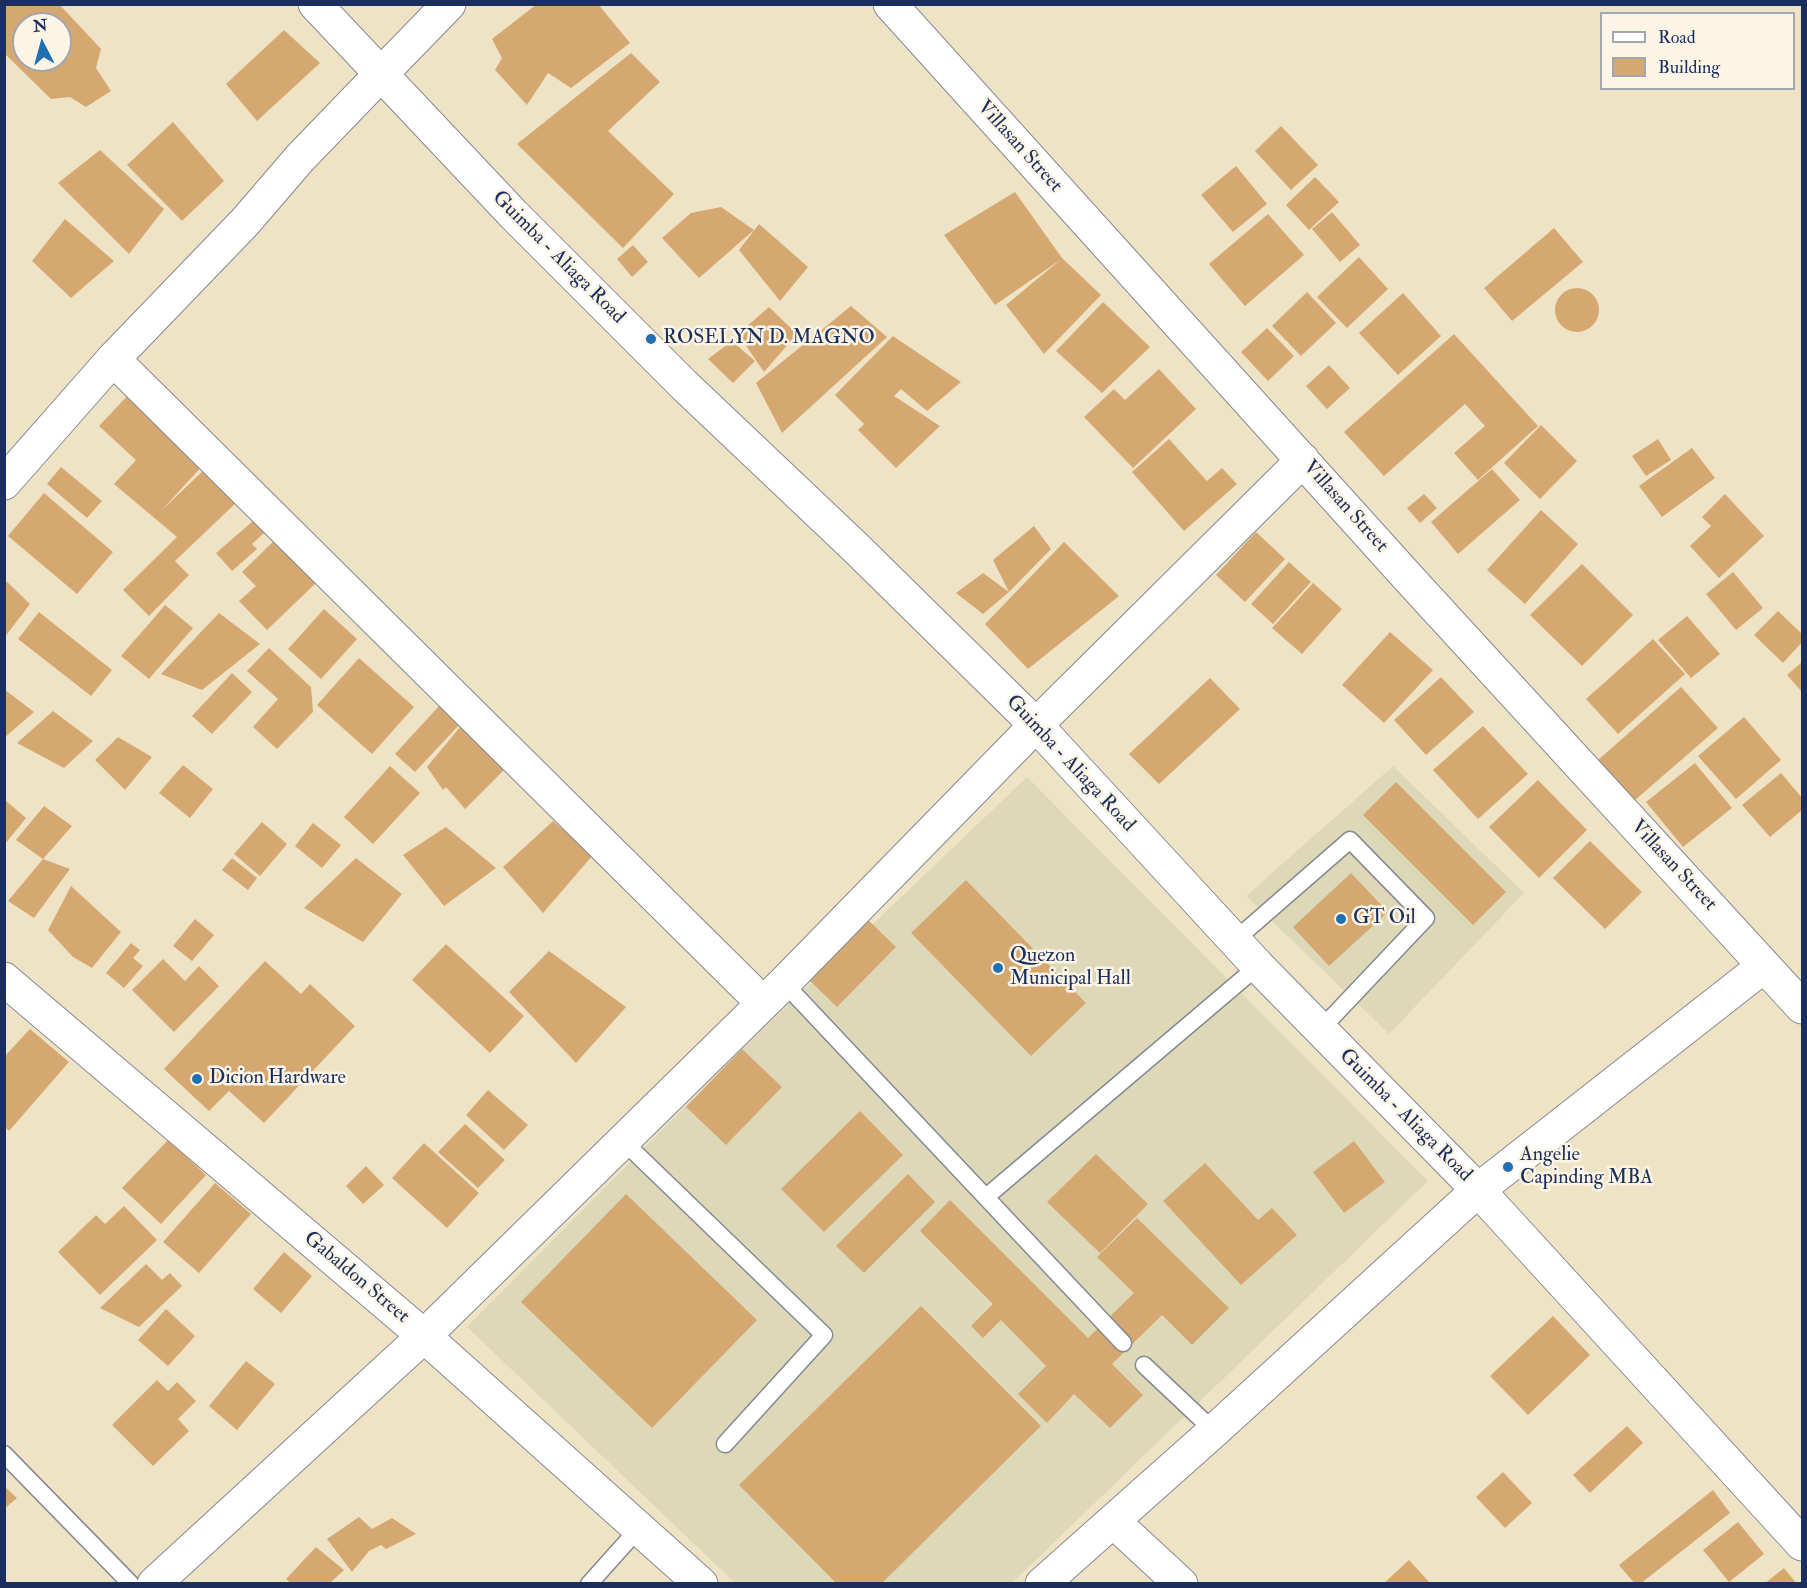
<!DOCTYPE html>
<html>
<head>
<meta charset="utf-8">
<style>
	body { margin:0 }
	#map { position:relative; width:1807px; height:1588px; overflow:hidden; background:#efe3c5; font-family:"IM FELL Double Pica",serif }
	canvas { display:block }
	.frame { position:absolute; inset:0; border:6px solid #1b2f5e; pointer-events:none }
	.legend { position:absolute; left:1600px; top:12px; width:195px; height:78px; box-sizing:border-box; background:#fcf5e5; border:2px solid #a2a6af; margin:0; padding:8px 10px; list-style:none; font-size:18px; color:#1b2f5e }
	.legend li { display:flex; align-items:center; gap:12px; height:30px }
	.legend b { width:30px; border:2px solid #a2a6af }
	.north { position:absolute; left:12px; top:12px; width:60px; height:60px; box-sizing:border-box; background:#fcf5e5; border:2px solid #a2a6af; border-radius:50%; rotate:354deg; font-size:16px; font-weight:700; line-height:24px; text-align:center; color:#1b2f5e }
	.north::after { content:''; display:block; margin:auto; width:21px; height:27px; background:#1f6fb2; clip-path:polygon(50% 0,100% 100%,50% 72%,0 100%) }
</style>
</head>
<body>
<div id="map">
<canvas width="1807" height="1588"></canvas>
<div class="frame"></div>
<ul class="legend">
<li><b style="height:8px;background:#fff"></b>Road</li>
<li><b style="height:16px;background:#d6a871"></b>Building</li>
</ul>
<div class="north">N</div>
</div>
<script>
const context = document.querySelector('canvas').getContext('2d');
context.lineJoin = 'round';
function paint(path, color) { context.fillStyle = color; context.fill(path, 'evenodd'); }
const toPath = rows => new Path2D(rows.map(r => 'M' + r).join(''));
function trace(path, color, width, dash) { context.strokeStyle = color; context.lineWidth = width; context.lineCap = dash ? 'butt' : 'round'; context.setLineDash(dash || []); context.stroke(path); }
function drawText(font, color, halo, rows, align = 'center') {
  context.font = font + ' "IM FELL Double Pica",serif'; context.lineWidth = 5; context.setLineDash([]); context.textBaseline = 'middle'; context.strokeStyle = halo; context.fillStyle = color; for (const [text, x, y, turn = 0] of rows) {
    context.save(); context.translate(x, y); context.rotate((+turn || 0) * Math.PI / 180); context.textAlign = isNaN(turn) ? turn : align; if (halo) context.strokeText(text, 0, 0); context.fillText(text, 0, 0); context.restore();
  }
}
paint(toPath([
	[1393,766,1524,893,1389,1034,1246,896],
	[1027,777,1428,1181,1012,1583,735,1583,467,1327,742,1049]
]), '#ddd9b8');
paint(toPath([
	[4,4,59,4,101,49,96,68,111,91,86,107,70,97,51,99,4,53],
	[24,24,60,24,60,60,24,60],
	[537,4,598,4,630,43,571,88,548,73,527,105,495,70,502,58,492,39],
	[284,30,320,63,257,121,226,84],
	[631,53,660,82,608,131,674,194,623,248,517,144],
	[173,122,224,181,182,221,127,165],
	[1281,126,1318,165,1291,190,1255,151],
	[100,150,164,209,129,254,58,183],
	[1236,166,1267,204,1233,232,1201,195],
	[1315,177,1339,202,1309,230,1286,205],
	[1015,192,1062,258,1101,295,1044,354,1006,305,1060,260,995,305,944,235],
	[721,207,754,230,699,278,662,238,691,213],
	[1332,212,1360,245,1340,262,1312,229],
	[1268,214,1304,255,1245,306,1209,264],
	[65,219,114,261,71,298,32,261],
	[759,224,808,267,780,301,739,250],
	[1554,228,1583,262,1512,321,1484,288],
	[633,245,648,262,632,277,617,259],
	[1359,257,1388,289,1347,328,1317,297],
	'1555 310a22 22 0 1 1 44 0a22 22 0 1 1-44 0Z',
	[1307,292,1336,323,1301,356,1272,326],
	[1403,293,1441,336,1398,375,1359,333],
	[1103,302,1150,347,1102,393,1056,351],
	[851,306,887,337,782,433,756,383],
	[769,307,797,334,764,372,738,334],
	[1267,328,1294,356,1268,381,1241,352],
	[1454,334,1538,426,1478,480,1454,453,1485,426,1465,404,1384,476,1344,432],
	[893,336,961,382,927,411,901,389,894,396,940,426,896,468,858,430,864,424,835,395],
	[732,341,755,361,733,383,708,359],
	[1329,365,1350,388,1327,409,1306,386],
	[1159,369,1196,409,1133,468,1084,417,1114,389,1125,400],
	[131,392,204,464,161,511,208,466,240,499,175,561,189,575,149,616,123,590,177,537,114,484,136,460,99,426],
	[1541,425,1577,461,1540,499,1504,463],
	[1169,439,1207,481,1222,468,1237,484,1184,531,1132,472],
	[1658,439,1671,460,1646,476,1632,456],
	[1692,448,1715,478,1662,517,1639,486],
	[61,467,102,501,87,518,47,484],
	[1492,469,1520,500,1458,554,1431,522],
	[44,493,113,552,77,594,8,536],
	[1424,494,1437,508,1420,523,1407,508],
	[1725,494,1764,536,1719,578,1690,546,1711,526,1702,517],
	[1541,510,1578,544,1525,604,1487,570],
	[253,521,264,533,252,544,257,549,232,571,216,553],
	[1034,526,1051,549,1009,592,993,560],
	[1256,532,1285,559,1245,602,1216,575],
	[277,538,319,580,267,630,239,601,256,586,242,572],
	[1064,542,1119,596,1028,669,985,624],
	[1289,562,1311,582,1273,624,1251,604],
	[1582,564,1633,615,1582,666,1530,615],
	[1733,572,1763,608,1736,630,1706,594],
	[983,573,1009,592,983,614,956,593],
	[4,579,30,604,4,638],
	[1313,583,1342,609,1302,654,1272,628],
	[165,605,193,628,149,679,121,656],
	[324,609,357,639,321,679,288,649],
	[1778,611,1802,634,1802,642,1783,663,1754,635],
	[39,612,112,670,91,696,18,639],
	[219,613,260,644,202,690,161,674],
	[1687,616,1720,654,1691,678,1658,640],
	[1390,632,1433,670,1384,723,1342,685],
	[1653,639,1685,674,1618,734,1586,699],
	[269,648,311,687,313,712,277,749,253,727,278,699,247,671],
	[359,658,414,707,372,754,317,705],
	[1802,662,1802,692,1787,675],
	[232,673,252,692,212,734,192,716],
	[1441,677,1474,712,1426,755,1394,720],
	[1210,678,1240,709,1159,784,1129,754],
	[1681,687,1718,728,1634,801,1598,760],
	[4,689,34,712,4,738],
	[440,705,460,724,415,772,395,754],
	[53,711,93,741,64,768,17,743],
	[1744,717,1781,760,1736,799,1698,756],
	[1483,726,1528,774,1478,819,1433,770],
	[460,727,506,768,465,809,446,787,443,790,427,767],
	[118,737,152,757,125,790,95,760],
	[1695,763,1732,808,1683,847,1646,802],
	[183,765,213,789,190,818,159,793],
	[390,766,420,793,373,844,344,817],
	[1781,773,1802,798,1802,810,1770,837,1742,805],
	[1538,780,1587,830,1539,878,1489,827],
	[1396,782,1506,892,1473,925,1363,815],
	[5,800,26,818,5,844],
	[44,806,72,826,43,859,16,840],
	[553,821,593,855,543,913,503,867],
	[262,822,287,844,260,876,234,854],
	[313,823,341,845,322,868,295,846],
	[446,827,496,868,444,906,403,855],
	[1590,841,1642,892,1605,929,1553,878],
	[232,858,257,878,248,890,222,870],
	[356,858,402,894,363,942,304,908],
	[43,859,70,869,34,918,8,901],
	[1351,873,1388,912,1329,966,1293,927],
	[966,880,1086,1003,1031,1056,911,933],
	[71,886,121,932,92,968,73,957,48,930],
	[863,915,896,947,837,1007,804,975],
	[195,919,214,935,192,961,173,946],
	[131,943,140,950,133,958,143,966,124,988,106,973],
	[446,944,524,1016,490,1053,412,980],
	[549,951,626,1007,576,1063,509,992],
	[163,959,185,981,199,966,219,986,174,1032,132,990],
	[265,961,301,994,310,984,355,1026,264,1123,229,1091,209,1111,164,1069],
	[30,1029,69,1062,9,1131,4,1126,4,1057],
	[742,1049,782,1087,726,1145,686,1107],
	[488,1090,528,1125,504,1150,466,1115],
	[860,1111,903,1155,824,1232,781,1189],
	[465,1124,505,1160,478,1188,438,1152],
	[168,1140,206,1175,161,1224,122,1188],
	[1354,1141,1385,1182,1344,1213,1313,1172],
	[424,1143,479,1193,447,1228,392,1178],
	[1096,1154,1148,1204,1100,1253,1047,1202],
	[1205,1163,1258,1220,1272,1208,1297,1235,1241,1285,1163,1201],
	[366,1166,384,1185,363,1204,346,1186],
	[908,1174,935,1202,864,1273,836,1246],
	[215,1183,251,1214,199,1273,163,1242],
	[626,1194,757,1320,652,1428,521,1302],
	[950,1200,1088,1338,1134,1293,1097,1257,1137,1218,1229,1308,1192,1345,1162,1315,1112,1364,1143,1395,1110,1428,1074,1394,1047,1423,1018,1394,1046,1366,1001,1320,983,1338,971,1326,993,1304,920,1231],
	[124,1206,157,1240,100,1295,58,1252,96,1215,105,1224],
	[284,1252,312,1276,281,1313,253,1289],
	[146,1264,162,1280,170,1273,182,1286,139,1327,100,1308],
	[921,1306,1041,1426,881,1584,837,1584,739,1485],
	[166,1309,195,1336,168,1366,138,1340],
	[1553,1316,1590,1355,1528,1415,1490,1376],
	[246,1361,275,1384,237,1430,209,1406],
	[157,1380,168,1391,177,1382,196,1401,178,1419,189,1431,153,1466,112,1425],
	[1627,1426,1643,1443,1590,1493,1573,1475],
	[1503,1472,1532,1503,1505,1528,1476,1497],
	[4,1486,17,1498,4,1509],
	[1713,1490,1730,1513,1640,1584,1635,1584,1619,1565],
	[359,1517,372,1529,392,1518,416,1534,386,1549,381,1545,369,1551,352,1572,327,1539],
	[1738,1522,1764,1554,1729,1582,1703,1550],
	[316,1547,344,1570,329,1584,292,1584,286,1579],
	[1409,1560,1431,1584,1383,1584],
	[1784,1568,1797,1584,1764,1584]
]), '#d6a871');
const service = toPath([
	[1234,941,1350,840,1426,918,1320,1030],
	[784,983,1123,1343],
	[622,1140,824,1335,725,1444],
	[986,1197,1258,966],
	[1144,1365,1214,1431],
	[4,1454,131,1584],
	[589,1584,640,1527]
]);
const minor = toPath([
	[890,4,1414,584,1802,1007],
	[382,73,449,4],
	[113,359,762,1002],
	[4,979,424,1336,701,1584],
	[1113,1521,1181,1584],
	[154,1584,424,1336,784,983,1036,725,1303,460],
	[1042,1584,1214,1431,1478,1190,1764,966]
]);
const tertiary = toPath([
	[4,483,113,359,245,222,300,158,382,73]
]);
const secondary = toPath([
	[315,4,514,215,684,385,855,547,1036,725,1258,966,1478,1190,1802,1544]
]);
trace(service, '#858992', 19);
trace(minor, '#858992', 35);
trace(tertiary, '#858992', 35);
trace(secondary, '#858992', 35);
trace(service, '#fff', 16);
trace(minor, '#fff', 33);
trace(tertiary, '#fff', 33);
trace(secondary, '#fff', 33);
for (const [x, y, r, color] of [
	[651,339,6,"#1f6fb2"],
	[1341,919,6,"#1f6fb2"],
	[998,968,6,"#1f6fb2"],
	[197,1079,6,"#1f6fb2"],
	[1508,1167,6,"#1f6fb2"]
]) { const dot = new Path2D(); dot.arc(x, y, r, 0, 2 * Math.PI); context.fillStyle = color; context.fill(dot); trace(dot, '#fcf5e5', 2); }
drawText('20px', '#1b2f5e', '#fcf5e5', [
	["Villasan Street",1019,147,48],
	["Guimba - Aliaga Road",558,258,45],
	["Villasan Street",1345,507,48],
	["Guimba - Aliaga Road",1070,764,47],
	["Villasan Street",1673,866,47],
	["Guimba - Aliaga Road",1405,1116,45],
	["Gabaldon Street",356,1278,40]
]);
drawText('20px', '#1b2f5e', '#fcf5e5', [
	["ROSELYN D. MAGNO",663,339],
	["GT Oil",1353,919],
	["Quezon",1010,957],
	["Municipal Hall",1010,980],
	["Dicion Hardware",209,1079],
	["Angelie",1520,1156],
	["Capinding MBA",1520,1179]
], 'left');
</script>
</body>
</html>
